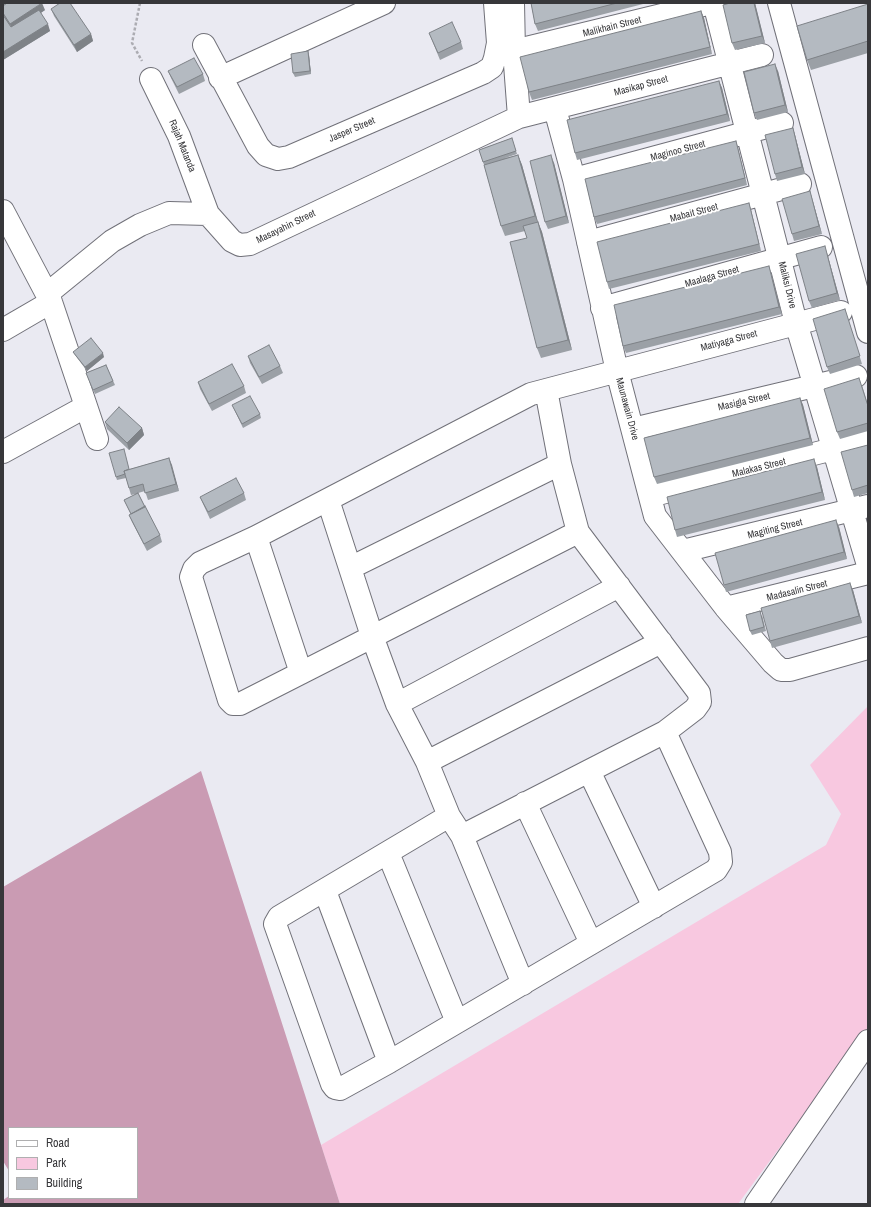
<!DOCTYPE html>
<html>
<head>
<meta charset="utf-8">
<style>
	body { margin:0 }
	#map { position:relative; width:871px; height:1207px; overflow:hidden; background:#eaeaf2; font-family:"Archivo Narrow",sans-serif }
	canvas { display:block }
	.frame { position:absolute; inset:0; border:4px solid #37373a; pointer-events:none }
	.legend { position:absolute; left:8px; top:1127px; width:130px; height:72px; box-sizing:border-box; background:#fff; border:1px solid #afafb0; margin:0; padding:5px 7px; list-style:none; font-size:12px; color:#37373a }
	.legend li { display:flex; align-items:center; gap:8px; height:20px }
	.legend b { width:20px; border:1px solid #afafb0 }
</style>
</head>
<body>
<div id="map">
<canvas width="871" height="1207"></canvas>
<div class="frame"></div>
<ul class="legend">
<li><b style="height:5px;background:#fff"></b>Road</li>
<li><b style="height:11px;background:#f8c8e0"></b>Park</li>
<li><b style="height:11px;background:#b4bac1"></b>Building</li>
</ul>
</div>
<script>
const context = document.querySelector('canvas').getContext('2d');
context.lineJoin = 'round';
function paint(path, color) { context.fillStyle = color; context.fill(path, 'evenodd'); }
const toPath = rows => new Path2D(rows.map(r => 'M' + r).join(''));
function trace(path, color, width, dash) { context.strokeStyle = color; context.lineWidth = width; context.lineCap = dash ? 'butt' : 'round'; context.setLineDash(dash || []); context.stroke(path); }
function drawText(font, color, halo, rows, align = 'center') {
  context.font = font + ' "Archivo Narrow",sans-serif'; context.lineWidth = 4; context.setLineDash([]); context.textBaseline = 'middle'; context.strokeStyle = halo; context.fillStyle = color; for (const [text, x, y, turn = 0] of rows) {
    context.save(); context.translate(x, y); context.rotate((+turn || 0) * Math.PI / 180); context.textAlign = isNaN(turn) ? turn : align; if (halo) context.strokeText(text, 0, 0); context.fillText(text, 0, 0); context.restore();
  }
}
paint(toPath([
	[868,706,868,1028,738,1204,340,1204,321,1145,826,845,841,814,810,765]
]), '#f8c8e0');
paint(toPath([
	[201,771,340,1204,3,1204,3,1200,9,1196,9,1198,137,1198,137,1128,9,1128,9,1171,3,1161,3,887]
]), '#ca9bb3');
const minor = toPath([
	[513,3,514,51,519,117],
	[714,3,796,323,868,565],
	[779,3,868,332],
	[204,45,258,146,266,155,278,159,289,157,483,73,492,67,495,58,498,43,495,3],
	[514,51,711,3],
	[220,78,384,3],
	[151,79,179,136,208,214],
	[555,109,574,179,617,371,655,516,726,608,773,663,781,670,790,670,868,648],
	[574,179,782,123],
	[3,211,51,302,97,439],
	[588,242,800,184],
	[47,294,112,241,140,225,169,213,208,214,232,241,240,245,250,244,519,117,762,55],
	[602,308,821,247],
	[3,330,51,302],
	[633,429,856,376],
	[3,452,85,407],
	[650,496,868,440],
	[328,500,372,636,397,704,427,762,449,816,462,836,523,984],
	[578,532,240,704,233,704,229,700,191,577,194,569,200,563,256,537,531,394,841,312],
	[256,537,301,673],
	[683,551,868,506],
	[350,568,560,464],
	[726,608,868,573],
	[397,704,619,586],
	[427,762,661,642],
	[589,771,654,907],
	[525,803,591,943],
	[449,816,279,917,275,924,332,1084,335,1088,340,1089,389,1062,716,870,721,862,720,852,665,732],
	[462,836,665,732,695,709,700,702,699,693,578,532,560,464,546,390],
	[388,853,457,1022],
	[325,891,389,1062],
	[756,1204,868,1041]
]);
trace(minor, '#717179', 24);
trace(toPath([
	[140,3,132,43,142,61]
]), '#acacb2', 2.5, [3, 2]);
trace(minor, '#fff', 22);
paint(toPath([
	[3,3,45,10,41,13,50,31,3,60],
	[531,3,647,3,538,31,535,24],
	[755,3,765,43,735,50,732,43],
	[868,4,868,53,811,70,807,60],
	[51,9,91,34,93,41,77,52,54,16],
	[701,11,704,18,712,54,532,100,529,92],
	[429,33,461,42,463,49,440,60],
	[308,51,309,55,311,74,295,77,293,73],
	[168,71,203,74,205,81,179,94,171,78],
	[778,71,788,112,757,120,754,113],
	[719,81,722,88,730,121,577,160,575,153],
	[793,128,795,135,805,174,777,181,775,174],
	[512,138,517,154,505,158,518,155,522,165,538,222,542,232,572,350,541,358,537,348,527,238,525,231,505,236,501,226,484,165,479,150],
	[736,141,738,148,747,185,597,224,594,217],
	[554,163,569,223,548,229,545,222],
	[810,191,812,198,822,234,794,241,792,234],
	[749,203,751,210,761,251,609,289,607,282],
	[827,253,840,300,812,308,809,301],
	[769,266,771,273,782,314,626,353,623,346],
	[845,309,862,364,830,374,827,367],
	[73,352,104,357,87,371,75,355],
	[248,356,280,366,283,373,262,384,250,363],
	[106,365,115,385,95,394,86,373],
	[198,382,244,386,246,393,212,411,200,389],
	[862,385,868,405,868,431,840,439,837,432],
	[800,398,803,405,813,445,657,484,654,477],
	[232,405,260,414,261,418,243,428],
	[105,422,142,428,144,435,129,450,107,429],
	[868,445,868,493,854,497,852,490],
	[169,458,179,491,148,500,145,491,138,493,160,535,162,542,147,551,132,522,129,515,131,514,124,500,136,494,131,495,126,478,117,480,116,477,130,469],
	[817,467,825,500,677,537,675,530],
	[244,493,246,500,210,519,203,504,200,497],
	[839,527,847,559,726,592,724,585],
	[853,590,862,623,772,648,770,641],
	[762,615,766,631,752,635,750,631]
]), '#9ba0a6');
paint(toPath([
	[42,3,45,10,13,31,10,24],
	[754,3,755,3,765,43,762,36],
	[701,11,704,18,712,54,710,47],
	[48,24,50,31,3,60,3,52],
	[91,34,93,41,77,52,74,45],
	[308,51,309,55,311,74,310,71],
	[775,64,778,71,788,112,785,105],
	[719,81,722,88,730,121,727,114],
	[793,128,795,135,805,174,802,167],
	[736,141,738,148,747,185,745,178],
	[518,155,522,165,539,226,535,216],
	[551,155,554,163,569,223,566,216],
	[810,191,812,198,822,234,819,226],
	[749,203,751,210,761,251,759,244],
	[538,222,542,232,572,350,568,340],
	[825,246,827,253,840,300,837,293],
	[769,266,771,273,782,314,779,307],
	[103,353,104,357,87,371,85,367],
	[800,398,803,405,813,445,810,438],
	[142,428,144,435,129,450,127,443],
	[169,458,172,465,179,491,176,484],
	[814,459,817,467,825,500,822,492],
	[836,520,839,527,847,559,844,552],
	[850,583,853,590,862,623,859,616]
]), '#7e8287');
const building = toPath([
	[7,3,42,3,10,24,3,13,3,6,7,3],
	[60,3,70,3,91,34,74,45,51,9,60,3],
	[531,3,617,3,535,24,531,3],
	[730,3,754,3,762,36,732,43,723,5,730,3],
	[868,4,868,41,807,60,797,26,868,4],
	[39,10,48,24,3,52,3,15,11,27,39,10],
	[701,11,710,47,529,92,520,57,701,11],
	[452,22,461,42,438,53,429,33,452,22],
	[308,51,310,71,293,73,291,54,308,51],
	[194,58,203,74,177,87,168,71,194,58],
	[775,64,785,105,754,113,744,72,775,64],
	[719,81,727,114,575,153,567,120,719,81],
	[793,128,802,167,775,174,765,135,793,128],
	[512,138,516,151,483,162,479,150,512,138],
	[736,141,745,178,594,217,585,179,736,141],
	[518,155,535,216,501,226,484,165,518,155],
	[551,155,566,216,545,222,530,161,551,155],
	[810,191,819,226,792,234,782,199,810,191],
	[749,203,759,244,607,282,597,242,749,203],
	[538,222,568,340,537,348,510,242,527,238,523,226,538,222],
	[825,246,837,293,809,301,796,254,825,246],
	[769,266,779,307,623,346,614,305,769,266],
	[845,309,860,356,827,367,813,319,845,309],
	[91,338,103,353,85,367,73,352,91,338],
	[269,345,280,366,259,377,248,356,269,345],
	[232,364,244,386,209,404,198,382,232,364],
	[106,365,113,381,93,390,86,373,106,365],
	[859,378,868,406,868,423,837,432,824,389,859,378],
	[250,396,260,414,242,424,232,405,250,396],
	[800,398,810,438,654,477,644,438,800,398],
	[119,407,142,428,127,443,105,422,119,407],
	[868,445,868,485,852,490,841,452,868,445],
	[124,449,129,469,124,471,125,474,116,477,109,453,124,449],
	[169,458,176,484,145,493,143,484,129,488,124,471,169,458],
	[814,459,822,492,675,530,667,497,814,459],
	[236,478,244,493,208,512,200,497,236,478],
	[138,493,145,507,131,514,124,500,138,493],
	[145,506,160,535,144,544,129,515,145,506],
	[836,520,844,552,724,585,715,553,836,520],
	[850,583,859,616,770,641,761,608,850,583],
	[760,611,764,627,750,631,746,615,760,611]
]);
paint(building, '#b4bac1');
trace(building, '#7e8287', 1);
drawText('10px', '#37373a', '#fff', [
	["Malikhain Street",612,27,-14],
	["Masikap Street",641,86,-15],
	["Jasper Street",352,130,-23],
	["Rajah Matanda",182,146,68],
	["Maginoo Street",678,151,-15],
	["Mabait Street",694,213,-15],
	["Masayahin Street",286,227,-26],
	["Maalaga Street",712,277,-16],
	["Maliksi Drive",787,285,76],
	["Matiyaga Street",729,341,-15],
	["Masigla Street",744,402,-13],
	["Maunawain Drive",627,409,75],
	["Malakas Street",759,468,-14],
	["Magiting Street",775,529,-14],
	["Madasalin Street",797,591,-14]
]);
</script>
</body>
</html>
